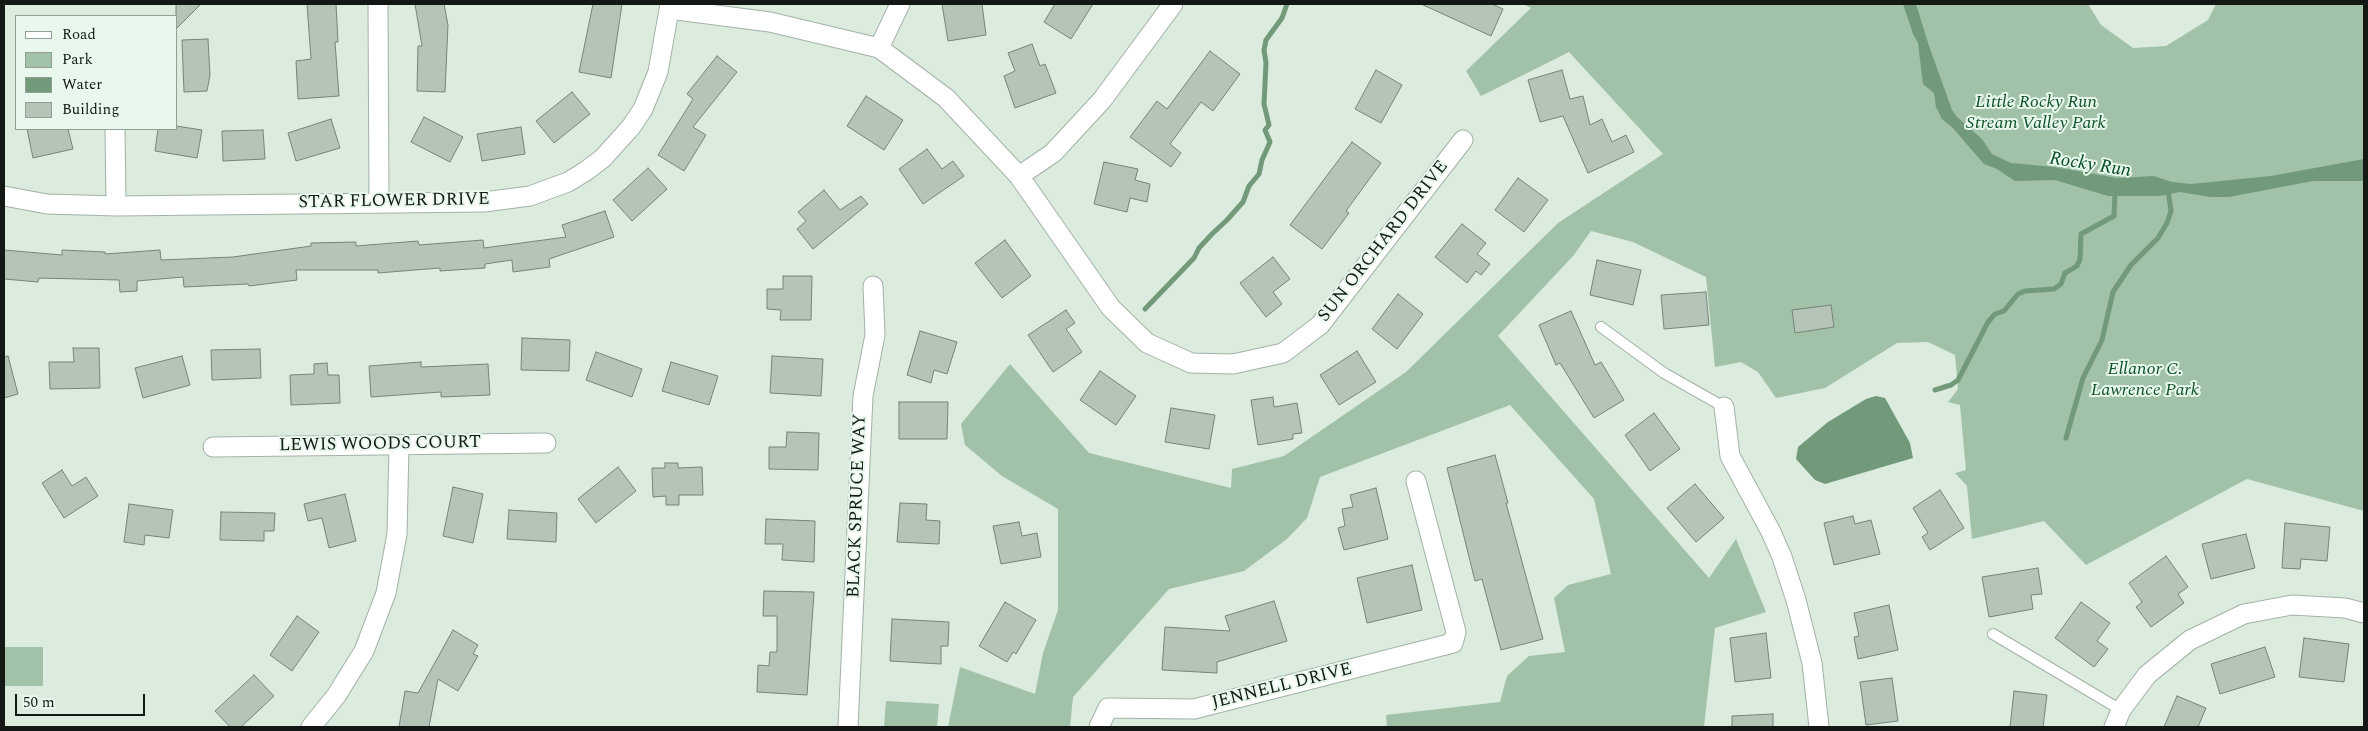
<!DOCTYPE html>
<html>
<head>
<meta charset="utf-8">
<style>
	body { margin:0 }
	#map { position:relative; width:2368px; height:731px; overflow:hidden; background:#dbebde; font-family:Spectral,serif }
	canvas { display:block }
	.frame { position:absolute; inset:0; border:5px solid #131814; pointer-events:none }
	.legend { position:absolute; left:15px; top:15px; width:162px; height:115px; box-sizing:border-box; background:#e8f8ec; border:1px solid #939e96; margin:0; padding:6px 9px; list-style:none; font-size:15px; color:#131814 }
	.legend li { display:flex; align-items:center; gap:10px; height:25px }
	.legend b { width:25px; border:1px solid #939e96 }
	.scale { position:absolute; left:15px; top:694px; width:130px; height:22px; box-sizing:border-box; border:2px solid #131814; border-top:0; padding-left:6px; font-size:15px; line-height:18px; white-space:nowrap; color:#131814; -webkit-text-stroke:4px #e8f8ec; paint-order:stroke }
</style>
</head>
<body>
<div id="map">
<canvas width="2368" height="731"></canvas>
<div class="frame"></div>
<ul class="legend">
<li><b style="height:6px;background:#fff"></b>Road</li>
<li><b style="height:14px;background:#a1c1a8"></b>Park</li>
<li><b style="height:14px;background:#71997a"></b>Water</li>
<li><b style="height:14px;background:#b4c4b7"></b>Building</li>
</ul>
<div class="scale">50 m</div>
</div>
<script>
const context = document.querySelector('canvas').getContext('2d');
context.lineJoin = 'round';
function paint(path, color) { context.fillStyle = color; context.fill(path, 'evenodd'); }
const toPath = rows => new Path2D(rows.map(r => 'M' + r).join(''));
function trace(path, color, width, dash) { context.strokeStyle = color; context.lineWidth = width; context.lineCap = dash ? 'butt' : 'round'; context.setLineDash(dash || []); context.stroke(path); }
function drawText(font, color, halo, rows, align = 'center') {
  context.font = font + ' Spectral,serif'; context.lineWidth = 4; context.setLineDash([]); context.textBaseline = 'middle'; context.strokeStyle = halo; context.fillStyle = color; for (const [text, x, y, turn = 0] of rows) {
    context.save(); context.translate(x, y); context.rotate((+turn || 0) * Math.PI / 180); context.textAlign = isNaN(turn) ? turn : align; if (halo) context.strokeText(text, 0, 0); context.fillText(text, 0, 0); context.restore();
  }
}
paint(toPath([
	[1523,4,2088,4,2101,25,2133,48,2166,46,2208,20,2216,4,2364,4,2364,511,2247,479,2086,565,2044,521,1972,539,1967,486,1955,473,1966,470,1960,405,1948,402,1958,389,1955,355,1928,342,1897,343,1825,388,1776,398,1758,372,1741,362,1715,367,1706,277,1633,242,1591,231,1573,256,1498,336,1709,578,1736,539,1766,612,1715,628,1704,727,1387,727,1386,715,1500,702,1507,676,1529,656,1565,652,1554,598,1568,585,1611,574,1594,499,1510,405,1320,477,1307,518,1287,539,1244,571,1169,589,1073,697,1070,727,948,727,960,667,1035,694,1043,653,1058,610,1058,509,1002,476,965,445,961,424,1010,364,1089,453,1231,488,1232,469,1284,456,1406,372,1558,223,1663,154,1569,52,1481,96,1466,71,1531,8],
	[4,647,43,647,43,686,4,686],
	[886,701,939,704,937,727,884,727]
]), '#a1c1a8');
paint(toPath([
	[1903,4,1916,4,1929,46,1952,110,1957,117,1982,139,1992,154,2011,163,2054,167,2117,178,2154,176,2172,182,2191,184,2271,176,2364,159,2364,181,2313,181,2229,197,2210,197,2180,192,2160,196,2108,196,2055,180,2015,181,1997,169,1984,164,1952,127,1942,119,1936,107,1934,93,1923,84,1918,43,1913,34],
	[1876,396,1885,398,1910,443,1913,458,1825,484,1815,480,1796,459,1798,447,1828,422,1866,399]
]), '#71997a');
trace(toPath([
	[1145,309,1194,258,1199,248,1212,234,1227,220,1243,202,1249,186,1259,174,1262,160,1270,142,1265,130,1269,125,1264,104,1266,63,1264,50,1266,40,1282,18,1287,4],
	[1935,390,1951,385,1958,380,1988,322,1995,314,2004,311,2018,294,2025,291,2054,289,2061,284,2065,273,2077,266,2080,259,2081,234,2114,216,2115,192],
	[2066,438,2083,378,2102,340,2113,292,2131,265,2158,238,2167,223,2171,211,2168,190]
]), '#71997a', 5);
const building = toPath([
	[176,4,201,4,176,29,176,4],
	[307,4,336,4,338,42,335,42,339,96,298,99,296,61,311,59,307,4],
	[415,4,444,4,448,25,445,92,417,91,418,46,422,46,415,4],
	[593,4,622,4,611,78,579,72,593,4],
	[942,4,982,4,986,35,948,41,942,4],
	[1055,4,1093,4,1071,39,1044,22,1055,4],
	[1421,4,1492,4,1503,9,1491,36,1421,4],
	[208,39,210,75,207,91,184,92,182,40,208,39],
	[1032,44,1040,66,1045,64,1056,93,1015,108,1004,76,1015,71,1008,53,1032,44],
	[1210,51,1240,74,1213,111,1201,102,1170,144,1181,153,1171,167,1130,137,1157,101,1167,109,1210,51],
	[717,56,737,72,693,127,706,135,684,171,658,155,693,99,687,94,717,56],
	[1376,70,1402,85,1381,123,1355,109,1376,70],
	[1562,70,1570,99,1583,96,1590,125,1602,119,1612,142,1626,135,1634,152,1588,173,1563,116,1540,122,1528,80,1562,70],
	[572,92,590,114,554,143,536,121,572,92],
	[866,96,903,120,884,150,847,126,866,96],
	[424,117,463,137,450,162,411,142,424,117],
	[331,119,340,148,296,161,288,133,331,119],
	[176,126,202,130,197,158,155,151,158,129,176,129,176,126],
	[521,127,525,154,482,161,477,134,521,127],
	[27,129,68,129,73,149,33,158,27,129],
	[263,130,265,159,223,161,222,131,263,130],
	[1352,142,1381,163,1346,211,1349,213,1322,249,1290,225,1352,142],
	[927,149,942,169,953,161,964,176,923,204,899,169,927,149],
	[1104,162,1138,169,1135,180,1150,184,1147,202,1130,198,1127,212,1094,204,1104,162],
	[648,168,667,189,632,221,613,200,648,168],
	[1518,178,1548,200,1524,232,1495,210,1518,178],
	[824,190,840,210,861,196,868,204,813,249,797,229,806,221,798,212,824,190],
	[605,211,614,237,549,259,550,267,513,272,512,260,485,264,485,268,440,271,440,268,378,273,378,270,296,270,297,280,249,286,248,284,184,287,183,277,137,281,137,291,120,292,119,280,39,278,38,282,4,279,4,250,62,255,62,250,105,252,105,254,160,250,161,260,233,257,311,246,311,243,356,242,356,246,418,241,419,245,483,240,484,248,566,237,562,225,605,211],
	[1462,224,1486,243,1477,254,1490,264,1481,275,1476,271,1467,283,1435,257,1462,224],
	[1005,240,1031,276,1002,298,975,263,1005,240],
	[1273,257,1290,279,1273,292,1282,304,1266,317,1240,283,1273,257],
	[1597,260,1641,270,1633,305,1590,295,1597,260],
	[783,276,812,276,811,320,780,320,781,310,767,309,767,289,783,289,783,276],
	[1706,292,1709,325,1664,329,1661,295,1706,292],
	[1398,294,1423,314,1397,349,1372,329,1398,294],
	[1831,305,1834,327,1795,333,1792,310,1831,305],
	[1066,310,1075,323,1066,329,1082,352,1053,372,1028,335,1066,310],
	[1571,311,1595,365,1601,362,1624,400,1594,418,1560,363,1556,365,1539,325,1571,311],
	[920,331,957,342,947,374,934,370,931,383,907,375,920,331],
	[522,338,570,340,569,371,521,370,522,338],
	[73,348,99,348,100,388,50,389,49,362,74,362,73,348],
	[260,349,261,378,212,380,211,350,260,349],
	[1357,351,1376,382,1339,405,1320,375,1357,351],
	[596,352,642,369,632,397,586,380,596,352],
	[8,356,18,394,4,398,4,357,8,356],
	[182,356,190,385,143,398,135,368,182,356],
	[772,356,823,359,821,396,770,393,772,356],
	[421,362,421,367,488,364,490,395,441,397,441,392,371,397,369,366,421,362],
	[671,362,718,376,709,405,662,391,671,362],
	[327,363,328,375,339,375,340,403,291,405,290,375,314,374,314,364,327,363],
	[1100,371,1136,396,1116,425,1080,400,1100,371],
	[1273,397,1274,407,1297,403,1302,433,1293,434,1293,439,1258,445,1251,400,1273,397],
	[899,402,948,402,947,439,899,439,899,402],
	[1171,408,1215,415,1209,449,1165,442,1171,408],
	[1654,413,1680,449,1650,471,1625,435,1654,413],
	[787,432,819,433,818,470,769,469,769,447,786,447,787,432],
	[1495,455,1508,503,1506,503,1543,639,1501,650,1482,579,1475,581,1447,468,1495,455],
	[665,463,678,463,678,468,702,467,703,495,679,495,679,505,666,505,666,496,653,497,652,468,665,468,665,463],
	[618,467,636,491,596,523,578,499,618,467],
	[62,470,72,486,86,477,98,496,64,518,42,483,62,470],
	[1695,484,1724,518,1696,542,1667,508,1695,484],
	[453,487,483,494,473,543,443,536,453,487],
	[1376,488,1388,539,1344,550,1338,528,1345,526,1342,509,1353,507,1350,495,1376,488],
	[1940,490,1964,528,1930,550,1922,537,1928,533,1913,508,1940,490],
	[345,494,356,541,329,548,322,518,308,521,304,504,345,494],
	[900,503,927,504,926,520,940,521,939,544,897,542,900,503],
	[129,504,173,510,169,538,145,535,144,545,124,542,129,504],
	[509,510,557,513,556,542,507,539,509,510],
	[221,512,275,513,274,531,264,531,264,541,220,540,221,512],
	[1853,516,1855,524,1871,520,1880,554,1834,565,1824,523,1853,516],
	[766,519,815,521,814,562,782,560,783,544,765,544,766,519],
	[1019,522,1022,536,1037,533,1041,557,1001,564,993,526,1019,522],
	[2285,523,2330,527,2327,561,2301,559,2300,569,2282,568,2285,523],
	[2246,534,2255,568,2211,579,2202,544,2246,534],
	[2166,556,2188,587,2178,594,2184,603,2151,627,2136,607,2142,602,2129,583,2166,556],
	[1412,565,1422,610,1367,623,1357,578,1412,565],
	[2038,568,2042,594,2031,595,2033,609,1989,617,1982,577,2038,568],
	[764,591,814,592,807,695,757,692,758,665,769,666,770,652,777,652,777,616,763,616,764,591],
	[1274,601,1287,641,1217,662,1217,673,1162,670,1165,627,1230,631,1225,616,1274,601],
	[1005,602,1036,620,1016,654,1013,652,1007,662,979,646,1005,602],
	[2081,602,2110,623,2097,641,2108,649,2094,667,2055,638,2081,602],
	[1889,605,1898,650,1858,659,1854,637,1859,636,1854,613,1889,605],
	[297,616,319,632,292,671,270,655,297,616],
	[892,619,949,622,948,646,941,646,941,664,890,661,892,619],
	[453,630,478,645,473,654,478,656,458,691,438,679,429,727,399,727,405,691,418,693,453,630],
	[1766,633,1771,678,1735,682,1730,638,1766,633],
	[2304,638,2349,644,2344,682,2299,677,2304,638],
	[2265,647,2275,677,2220,694,2211,664,2265,647],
	[254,675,274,696,241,727,230,727,215,711,254,675],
	[1892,678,1898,721,1866,725,1860,682,1892,678],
	[2014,691,2047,695,2043,727,2010,727,2014,691],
	[2177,696,2206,708,2198,727,2164,727,2177,696],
	[1773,714,1773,727,1732,727,1732,716,1773,714]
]);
paint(building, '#b4c4b7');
trace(building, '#768479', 1);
const service = toPath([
	[1601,327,1664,373,1724,407],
	[1993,634,2121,710]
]);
const minor = toPath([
	[378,4,379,202],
	[669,9,770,22,879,48,946,98,1019,176,1111,308,1147,343,1191,363,1233,364,1283,353,1320,325,1463,140],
	[879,48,900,4],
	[115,129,116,206],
	[1019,176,1053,153,1102,100,1173,4],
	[4,196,47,204,116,206,484,202,530,196,568,182,586,171,603,158,631,127,643,109,658,72,670,4],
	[1724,407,1730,456,1771,532,1782,557,1796,600,1812,663,1819,727],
	[213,447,546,443],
	[311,727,336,696,364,651,386,593,397,534,399,446],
	[848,727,863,396,875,335,873,286],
	[1099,727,1108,708,1194,709,1453,643,1456,632,1416,481],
	[2114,727,2121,710,2147,675,2190,640,2244,614,2292,605,2345,608,2364,613]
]);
trace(service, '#a3b2a7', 12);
trace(minor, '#a3b2a7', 21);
trace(service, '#fff', 10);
trace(minor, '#fff', 19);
drawText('italic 18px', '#10522a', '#e8f8ec', [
	["Little Rocky Run",2036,103],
	["Stream Valley Park",2036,124],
	["Ellanor C.",2145,370],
	["Lawrence Park",2145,391]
]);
drawText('18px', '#131814', '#e8f8ec', [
	["STAR FLOWER DRIVE",394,202,-1],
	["SUN ORCHARD DRIVE",1384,242,-52],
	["LEWIS WOODS COURT",380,445,-1],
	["BLACK SPRUCE WAY",858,506,-88],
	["JENNELL DRIVE",1282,687,-14]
]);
drawText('italic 19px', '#054b24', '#e8f8ec', [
	["Rocky Run",2090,166,9]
]);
</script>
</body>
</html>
